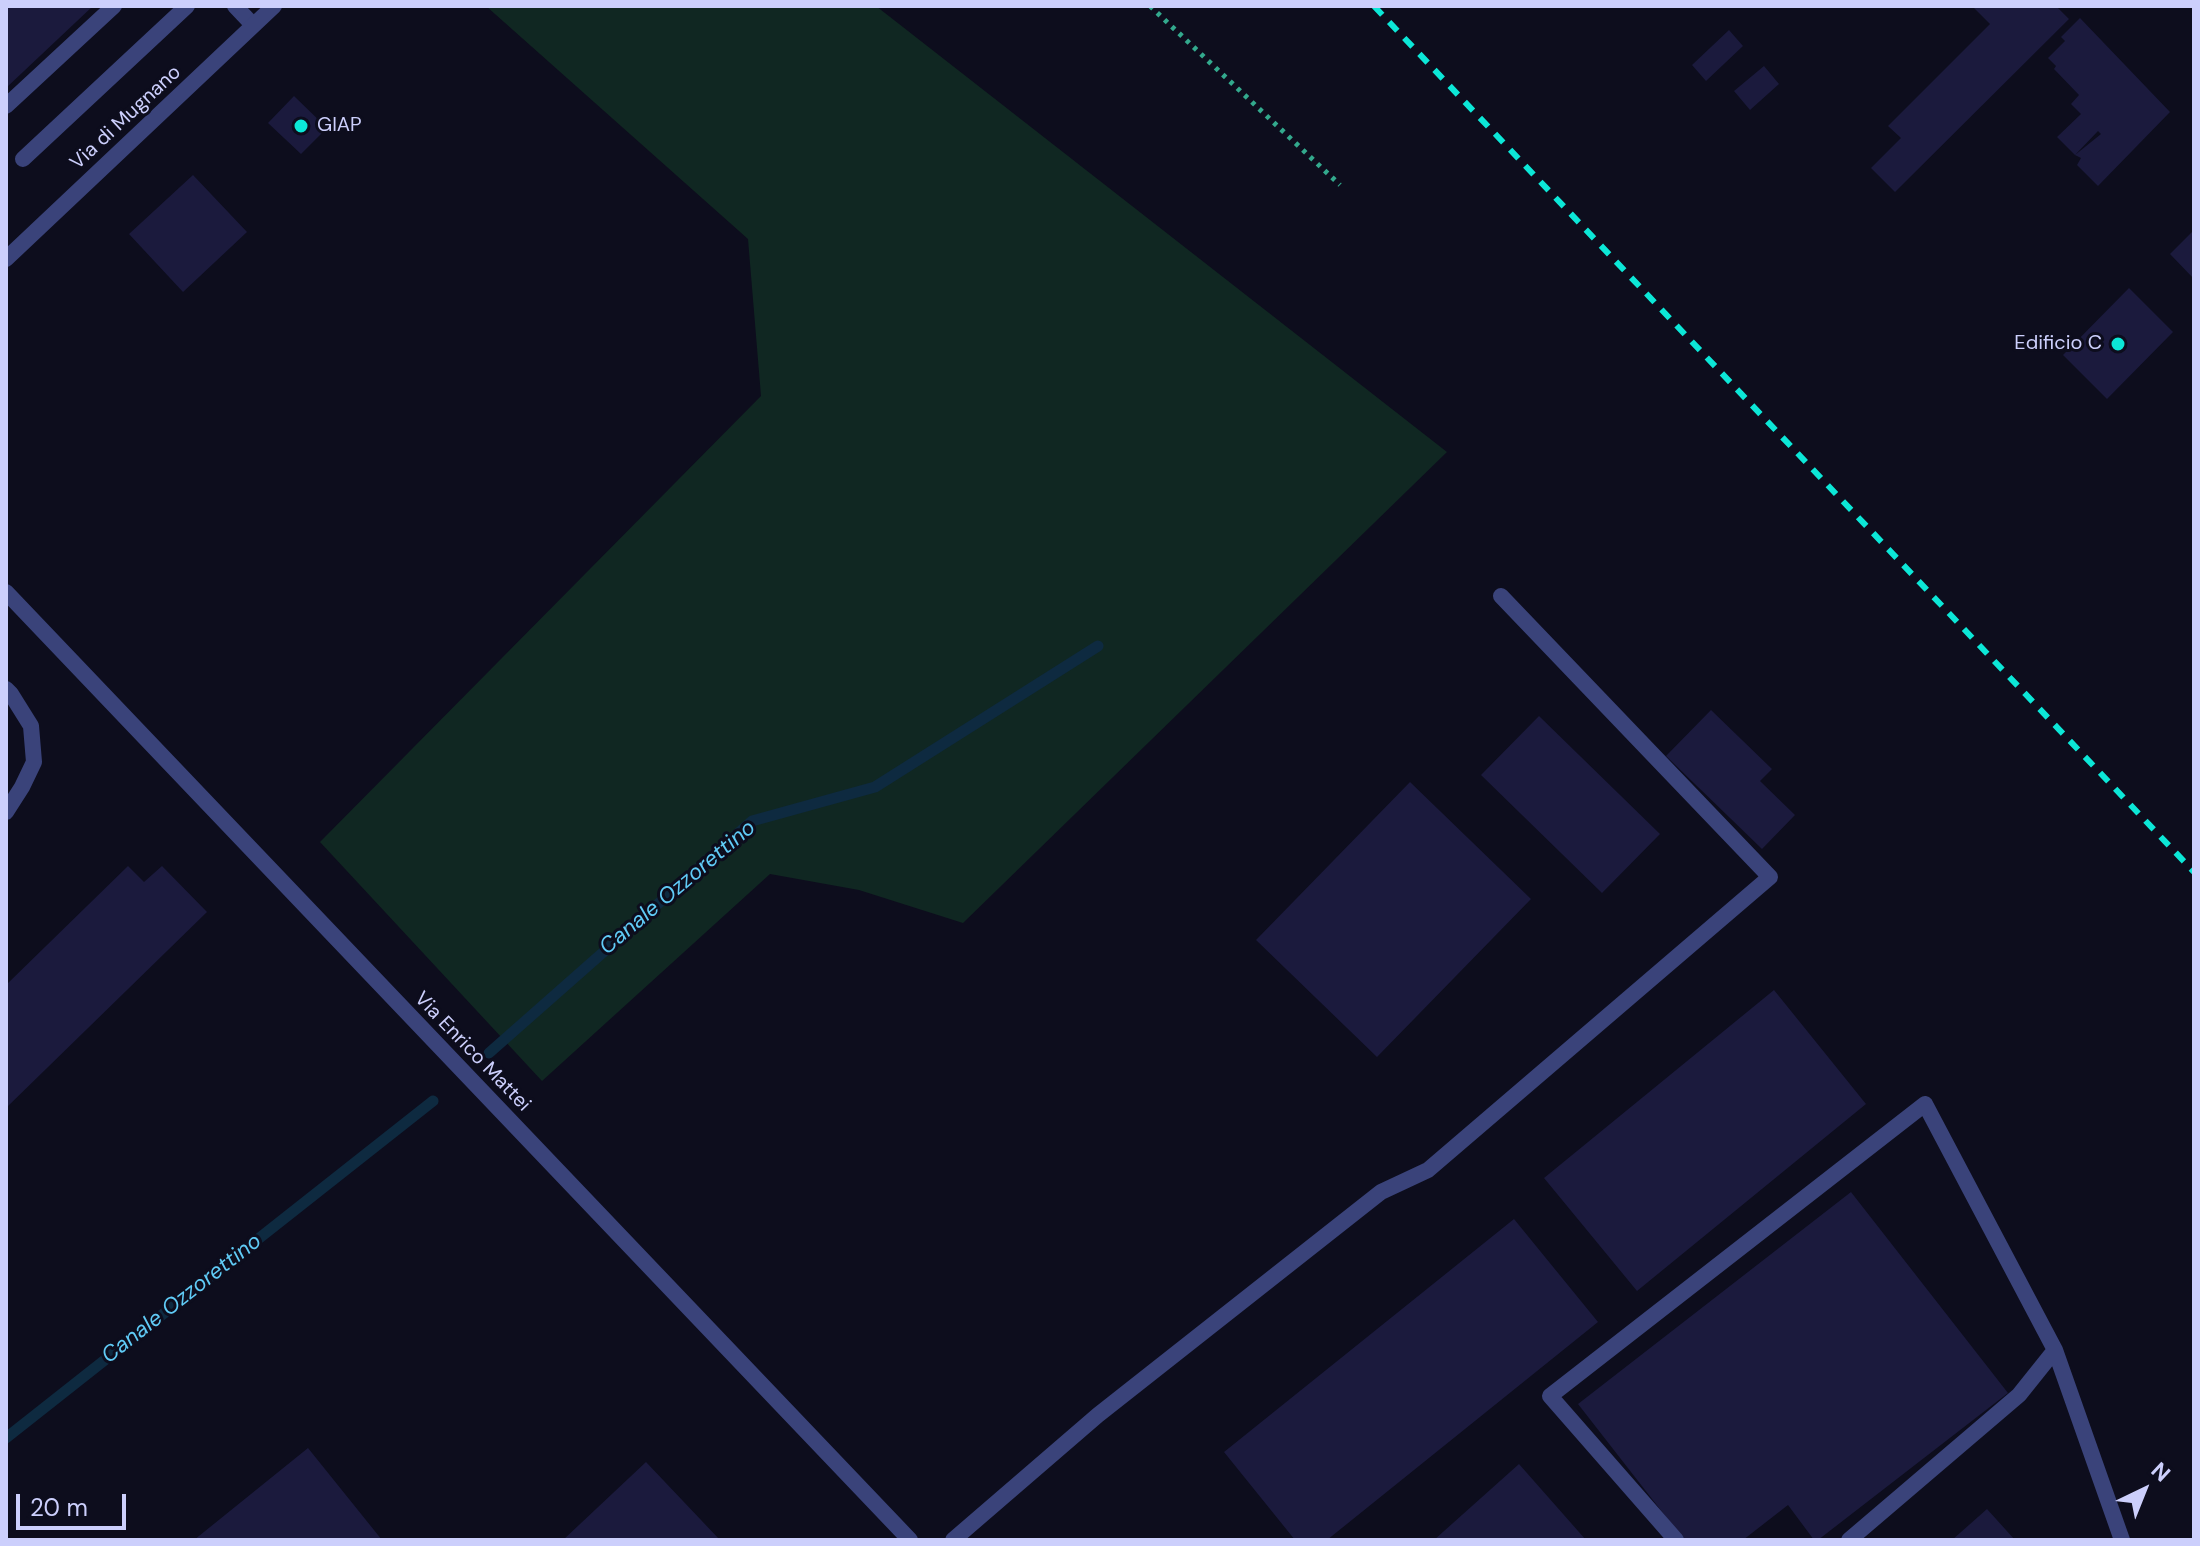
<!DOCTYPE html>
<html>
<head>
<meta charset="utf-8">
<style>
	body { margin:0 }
	#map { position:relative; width:2200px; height:1546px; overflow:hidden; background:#0d0d1d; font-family:"DM Sans",sans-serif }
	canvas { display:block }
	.frame { position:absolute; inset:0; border:8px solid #cccffc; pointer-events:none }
	.north { position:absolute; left:2104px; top:1450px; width:80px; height:80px; -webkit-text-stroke:6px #0d0d1d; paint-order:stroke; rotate:43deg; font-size:22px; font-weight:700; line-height:32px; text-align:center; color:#cccffc }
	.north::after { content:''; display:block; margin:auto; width:28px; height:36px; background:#cccffc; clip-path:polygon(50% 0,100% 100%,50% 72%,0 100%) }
	.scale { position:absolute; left:16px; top:1494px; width:110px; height:36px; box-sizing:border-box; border:4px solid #cccffc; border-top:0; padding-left:10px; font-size:24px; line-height:28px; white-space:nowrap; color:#cccffc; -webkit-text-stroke:6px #0d0d1d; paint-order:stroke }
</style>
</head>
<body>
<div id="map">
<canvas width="2200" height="1546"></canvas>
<div class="frame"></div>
<div class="north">N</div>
<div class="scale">20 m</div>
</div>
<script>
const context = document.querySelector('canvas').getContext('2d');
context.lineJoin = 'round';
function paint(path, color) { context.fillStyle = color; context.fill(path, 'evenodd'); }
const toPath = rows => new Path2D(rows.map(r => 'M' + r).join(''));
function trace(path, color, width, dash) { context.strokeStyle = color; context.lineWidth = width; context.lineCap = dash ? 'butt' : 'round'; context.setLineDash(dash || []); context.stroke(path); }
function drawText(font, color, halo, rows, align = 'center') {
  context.font = font + ' "DM Sans",sans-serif'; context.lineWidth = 6; context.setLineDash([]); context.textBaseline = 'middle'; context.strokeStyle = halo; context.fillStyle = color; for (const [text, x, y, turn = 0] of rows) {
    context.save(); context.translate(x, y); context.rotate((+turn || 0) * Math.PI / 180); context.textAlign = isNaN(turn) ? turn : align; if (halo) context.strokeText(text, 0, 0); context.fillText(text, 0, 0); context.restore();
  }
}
paint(toPath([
	[486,6,876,6,1447,452,963,923,859,890,770,874,542,1081,320,842,761,396,748,239]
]), '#102722');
trace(toPath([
	[489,1053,752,821,875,787,1098,646],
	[6,1438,433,1101]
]), '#0e2a40', 11);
paint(toPath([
	[6,6,93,6,6,88],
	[1972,6,2056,6,2069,19,1895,192,1871,168,1901,138,1888,126,1990,24],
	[2080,18,2170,112,2098,186,2077,165,2081,158,2075,155,2101,134,2098,131,2075,155,2057,137,2081,114,2071,104,2079,95,2054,69,2056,66,2048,58,2065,41,2061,37],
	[1729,30,1743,46,1706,81,1692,65],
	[1764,66,1779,84,1750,110,1734,91],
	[294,96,327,128,301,154,268,123],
	[193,175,247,232,183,292,129,234],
	[2194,230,2194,279,2170,254],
	[2129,288,2173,332,2107,399,2063,355],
	[1711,710,1772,769,1760,781,1795,815,1762,849,1666,756],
	[1539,716,1660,834,1602,893,1481,775],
	[1410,782,1531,899,1377,1057,1256,940],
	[128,866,144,882,162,866,207,912,6,1108,6,985],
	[1774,990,1866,1104,1637,1291,1544,1178],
	[1851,1192,2008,1393,1818,1540,1814,1540,1788,1505,1743,1540,1684,1540,1578,1404],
	[1514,1219,1598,1322,1327,1540,1295,1540,1224,1452],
	[308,1448,382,1540,194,1540],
	[646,1462,720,1540,563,1540],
	[1519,1464,1586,1540,1434,1540],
	[1987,1509,2015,1540,1952,1540]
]), '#1b1a3d');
trace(toPath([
	[1150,6,1340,185]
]), '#33a98d', 5, [4, 6]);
trace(toPath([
	[235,6,253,25],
	[6,106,114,6],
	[23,159,187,6],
	[6,689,11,694,31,726,34,762,22,787,6,812],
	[953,1540,1098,1415,1381,1192,1428,1170,1770,877,1501,596],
	[1676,1540,1550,1396,1925,1104,2055,1350,2122,1540],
	[1849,1540,2019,1395,2055,1350]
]), '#3a437a', 16);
trace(toPath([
	[6,592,910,1540]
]), '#3a437a', 16);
trace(toPath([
	[6,259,274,6]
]), '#3a437a', 16);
trace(toPath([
	[1374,6,2194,872]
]), '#0ce7d7', 6, [12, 10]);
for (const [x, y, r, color] of [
	[301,126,8,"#0ce7d7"],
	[2118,344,8,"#0ce7d7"]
]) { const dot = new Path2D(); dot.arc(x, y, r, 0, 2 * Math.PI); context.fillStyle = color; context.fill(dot); trace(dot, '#0d0d1d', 3); }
drawText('20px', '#cccffc', '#0d0d1d', [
	["Via di Mugnano",126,118,-43],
	["Via Enrico Mattei",472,1052,46]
]);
drawText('20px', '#cccffc', '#0d0d1d', [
	["GIAP",317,126],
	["Edificio C",2102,344,"right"]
], 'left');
drawText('italic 22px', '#60cbf6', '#0d0d1d', [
	["Canale Ozzorettino",678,888,-40],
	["Canale Ozzorettino",182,1299,-38]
]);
</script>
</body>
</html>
